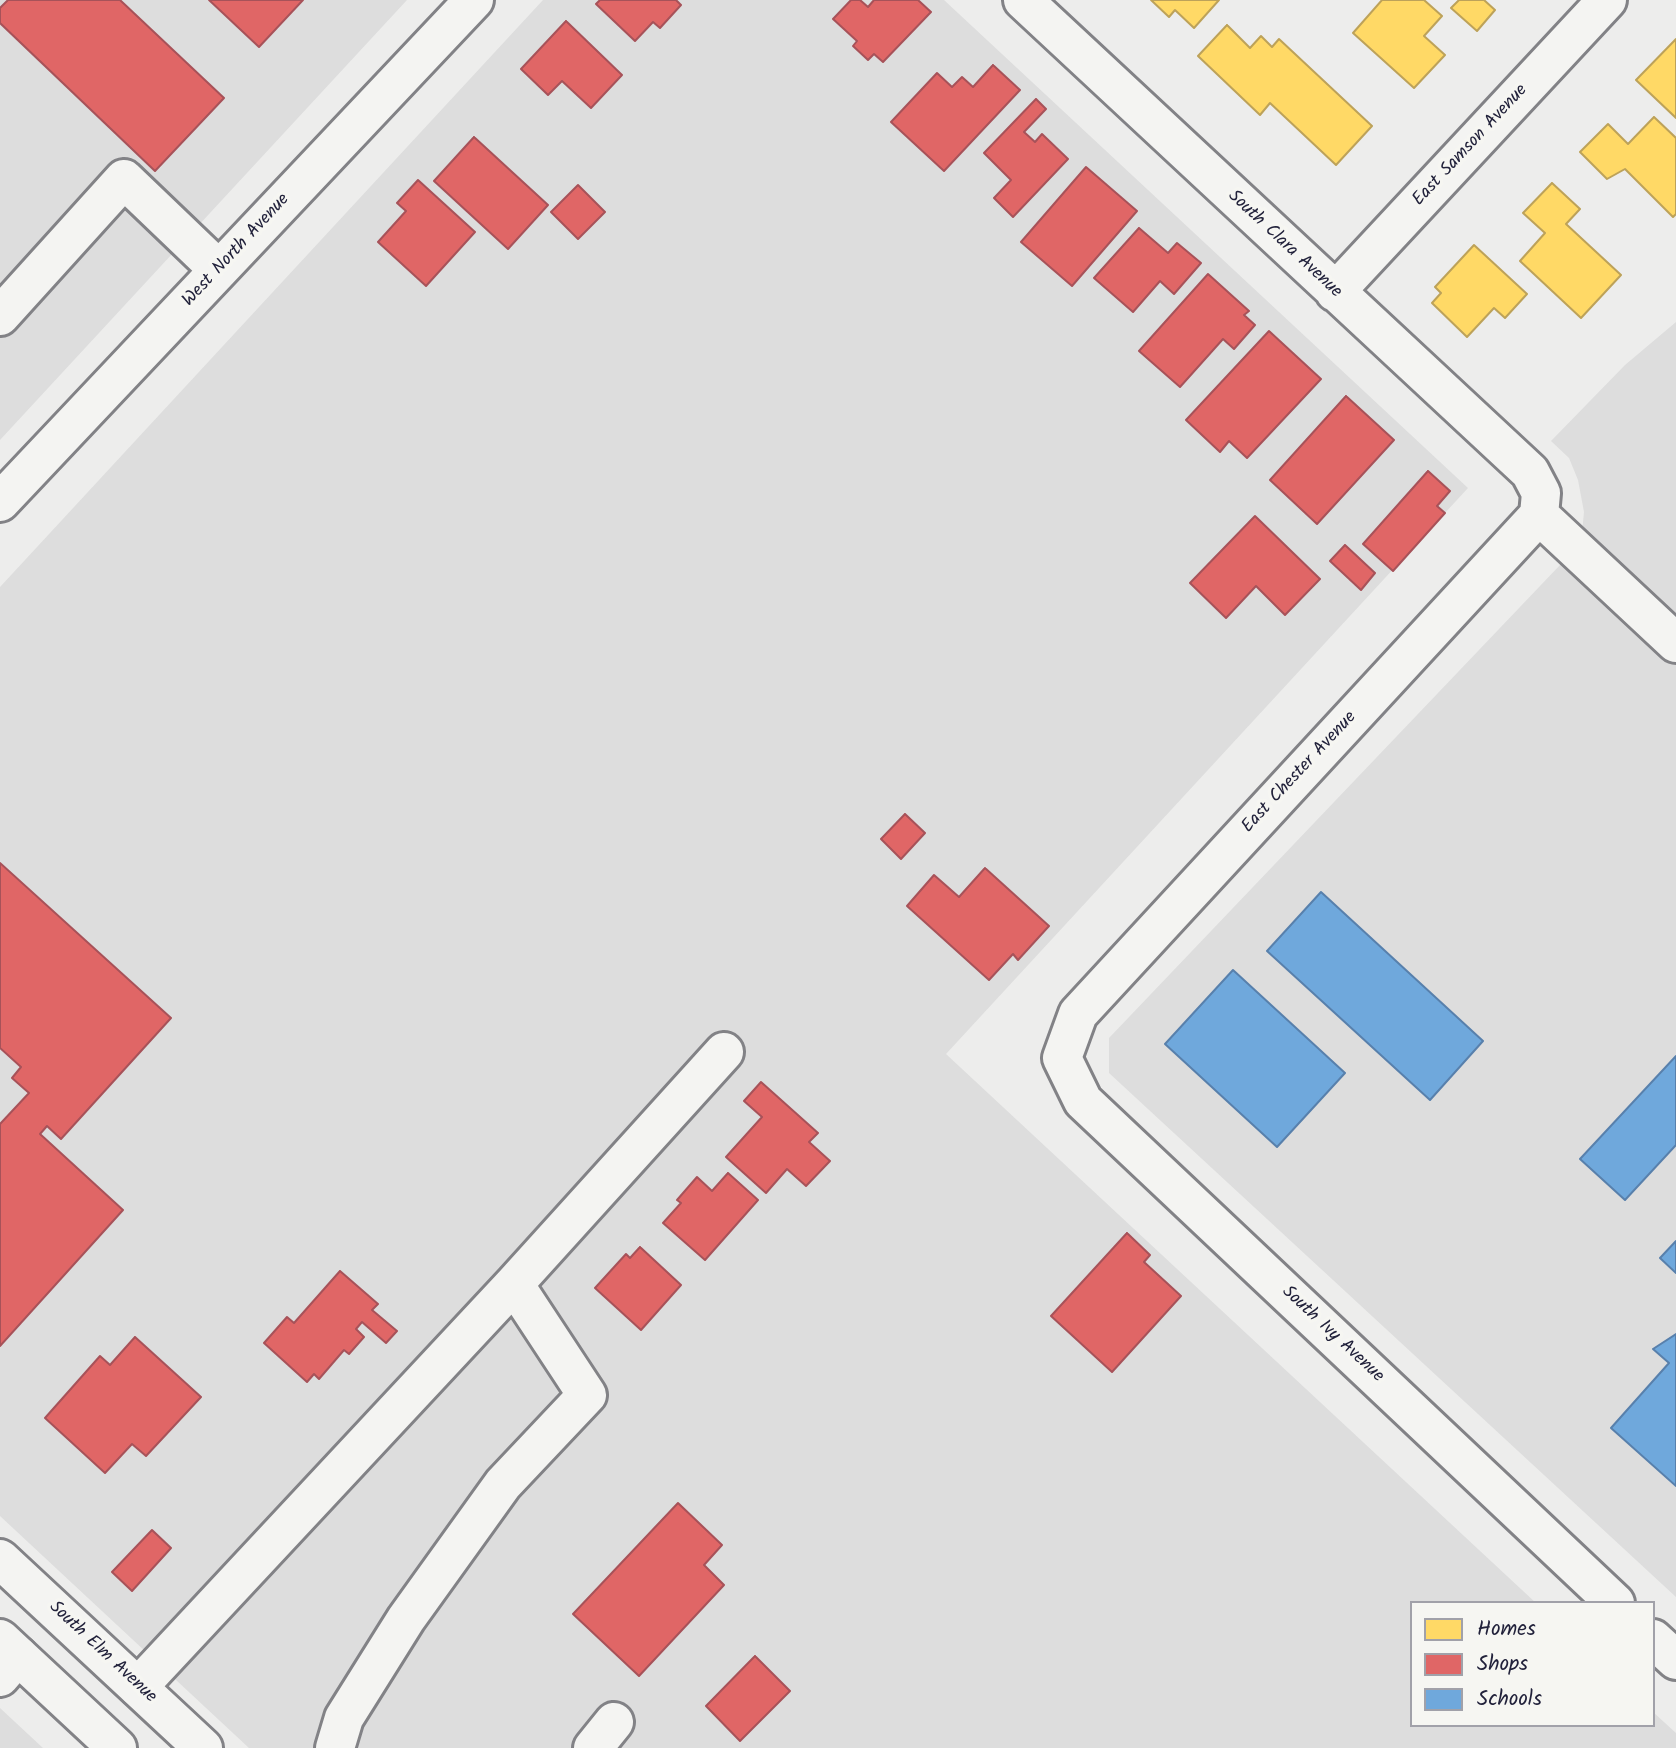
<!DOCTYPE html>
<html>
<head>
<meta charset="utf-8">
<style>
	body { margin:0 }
	#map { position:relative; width:1676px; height:1748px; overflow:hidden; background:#ededec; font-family:Kalam,sans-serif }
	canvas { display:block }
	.legend { position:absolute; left:1410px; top:1601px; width:245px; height:126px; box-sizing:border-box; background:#f6f6f2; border:2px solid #a1a1a9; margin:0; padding:9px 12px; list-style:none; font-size:21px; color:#22223b }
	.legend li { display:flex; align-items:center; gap:14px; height:35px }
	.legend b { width:35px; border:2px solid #a1a1a9 }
</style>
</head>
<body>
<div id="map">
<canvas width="1676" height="1748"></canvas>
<ul class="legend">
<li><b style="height:19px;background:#ffd966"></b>Homes</li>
<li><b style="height:19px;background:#e06666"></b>Shops</li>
<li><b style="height:19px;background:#6fa8dc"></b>Schools</li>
</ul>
</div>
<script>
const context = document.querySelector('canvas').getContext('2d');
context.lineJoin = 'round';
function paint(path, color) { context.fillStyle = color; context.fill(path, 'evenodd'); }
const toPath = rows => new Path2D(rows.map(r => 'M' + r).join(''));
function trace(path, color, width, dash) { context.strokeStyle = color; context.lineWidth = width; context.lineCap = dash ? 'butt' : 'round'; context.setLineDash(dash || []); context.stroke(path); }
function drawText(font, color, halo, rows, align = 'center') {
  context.font = font + ' Kalam,sans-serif'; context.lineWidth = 7; context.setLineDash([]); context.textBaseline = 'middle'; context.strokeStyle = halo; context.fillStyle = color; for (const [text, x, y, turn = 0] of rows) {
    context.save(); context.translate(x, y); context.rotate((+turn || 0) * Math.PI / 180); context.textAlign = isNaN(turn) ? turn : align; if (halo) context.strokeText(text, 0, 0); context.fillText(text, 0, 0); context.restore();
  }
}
paint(toPath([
	[0,0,407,0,0,440],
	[543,0,944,0,1468,488,946,1054,1536,1603,1412,1603,1412,1725,1653,1725,1653,1712,1676,1733,1676,1748,249,1748,0,1516,0,587],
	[1676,322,1676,1597,1109,1073,1109,1038,1581,543,1584,512,1578,480,1569,458,1551,441,1625,365],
	[0,1708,43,1748,0,1748]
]), '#ddd');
const homes = toPath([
	[1151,0,1219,0,1194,28,1175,10,1169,17,1151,0],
	[1382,0,1424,0,1442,16,1424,36,1445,55,1414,88,1353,33,1382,0],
	[1459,0,1484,0,1495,10,1477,31,1451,8,1459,0],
	[1227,25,1250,48,1261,36,1272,47,1279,39,1372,126,1336,165,1270,103,1260,115,1198,56,1227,25],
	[1676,39,1676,118,1636,80,1676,39],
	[1654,117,1676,138,1676,214,1673,217,1625,169,1607,179,1580,152,1608,124,1628,144,1654,117],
	[1552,183,1580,209,1566,224,1621,275,1581,318,1520,261,1545,233,1523,213,1552,183],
	[1474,245,1527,294,1505,318,1494,308,1467,337,1432,303,1441,293,1435,287,1474,245]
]);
paint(homes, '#ffd966');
trace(homes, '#bda259', 2);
const shops = toPath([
	[8,0,120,0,224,98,155,171,0,23,0,8,8,0],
	[209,0,303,0,259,47,209,0],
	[600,0,676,0,681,5,660,28,653,22,635,41,596,4,600,0],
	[851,0,860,0,868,7,874,0,918,0,931,12,883,62,874,54,868,60,853,46,857,41,833,19,851,0],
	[566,21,622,75,591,108,562,81,548,95,521,69,566,21],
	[993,65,1020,90,944,171,891,122,937,73,952,87,962,77,973,87,993,65],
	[1036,99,1046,109,1024,132,1035,142,1042,134,1068,159,1013,217,994,198,1011,180,984,153,1036,99],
	[474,137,548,205,508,249,434,181,474,137],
	[1086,167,1137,211,1072,286,1021,242,1086,167],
	[418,180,475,232,426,286,378,242,406,211,397,203,418,180],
	[578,185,605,212,578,239,551,212,578,185],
	[1139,228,1168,253,1177,243,1201,263,1174,294,1160,281,1133,312,1094,278,1139,228],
	[1208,274,1249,311,1244,315,1255,325,1234,349,1223,339,1180,387,1139,351,1208,274],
	[1269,331,1321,379,1247,458,1229,441,1220,452,1186,420,1269,331],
	[1346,396,1394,440,1317,524,1270,480,1346,396],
	[1428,471,1450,491,1437,506,1445,513,1393,571,1363,544,1428,471],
	[1255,516,1320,579,1285,615,1256,586,1226,618,1190,583,1255,516],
	[1345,545,1375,573,1361,590,1330,561,1345,545],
	[905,814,925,833,901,859,881,839,905,814],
	[0,863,171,1018,61,1139,47,1126,40,1134,123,1210,0,1346,0,1124,29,1093,12,1078,21,1067,0,1048,0,863],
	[985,868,1049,926,1018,960,1013,954,989,980,907,906,934,875,959,897,985,868],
	[761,1082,818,1133,809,1142,830,1161,806,1186,787,1169,766,1193,726,1157,762,1117,744,1101,761,1082],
	[728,1173,758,1200,705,1260,663,1223,681,1203,677,1200,697,1177,712,1191,728,1173],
	[1127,1233,1150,1255,1144,1262,1181,1296,1112,1372,1051,1316,1127,1233],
	[640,1247,681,1285,641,1330,595,1288,626,1254,630,1258,640,1247],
	[340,1271,378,1304,372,1310,397,1331,386,1343,362,1322,356,1329,364,1337,349,1354,344,1350,319,1379,314,1374,307,1382,264,1343,287,1317,294,1323,340,1271],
	[135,1337,201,1397,146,1456,132,1444,105,1473,45,1418,100,1356,110,1365,135,1337],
	[678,1503,722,1545,704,1565,724,1585,639,1676,573,1614,678,1503],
	[152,1530,171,1548,132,1591,112,1572,152,1530],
	[755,1656,790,1691,740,1741,706,1706,755,1656]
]);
paint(shops, '#e06666');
trace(shops, '#a75259', 2);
const schools = toPath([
	[1321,892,1483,1041,1430,1100,1267,951,1321,892],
	[1233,970,1345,1073,1277,1147,1165,1044,1233,970],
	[1676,1056,1676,1145,1625,1200,1580,1159,1676,1056],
	[1676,1241,1676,1273,1660,1258,1676,1241],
	[1676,1334,1676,1486,1611,1428,1669,1363,1653,1349,1676,1334]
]);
paint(schools, '#6fa8dc');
trace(schools, '#5880ac', 2);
const minor = toPath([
	[1023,0,1530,472,1541,493,1539,515,1078,1014,1062,1058,1083,1101,1615,1603],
	[1335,292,1607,0],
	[0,316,124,179,219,270],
	[0,502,474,0],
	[1539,515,1676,643],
	[1653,1639,1676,1660],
	[0,1677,18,1656],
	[138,1687,514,1284,724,1052],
	[335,1748,344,1718,406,1619,503,1484,587,1395,514,1284],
	[593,1748,614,1722]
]);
const major = toPath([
	[0,1559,203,1748],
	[0,1639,117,1748]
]);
trace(minor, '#828286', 44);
trace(major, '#828286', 44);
trace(minor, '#f4f4f2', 38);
trace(major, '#f4f4f2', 38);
drawText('18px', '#22223b', '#f6f6f2', [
	["East Samson Avenue",1471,146,-47],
	["South Clara Avenue",1284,245,43],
	["West North Avenue",237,251,-47],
	["East Chester Avenue",1300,773,-47],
	["South Ivy Avenue",1332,1335,43],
	["South Elm Avenue",102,1653,43]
]);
</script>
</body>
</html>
